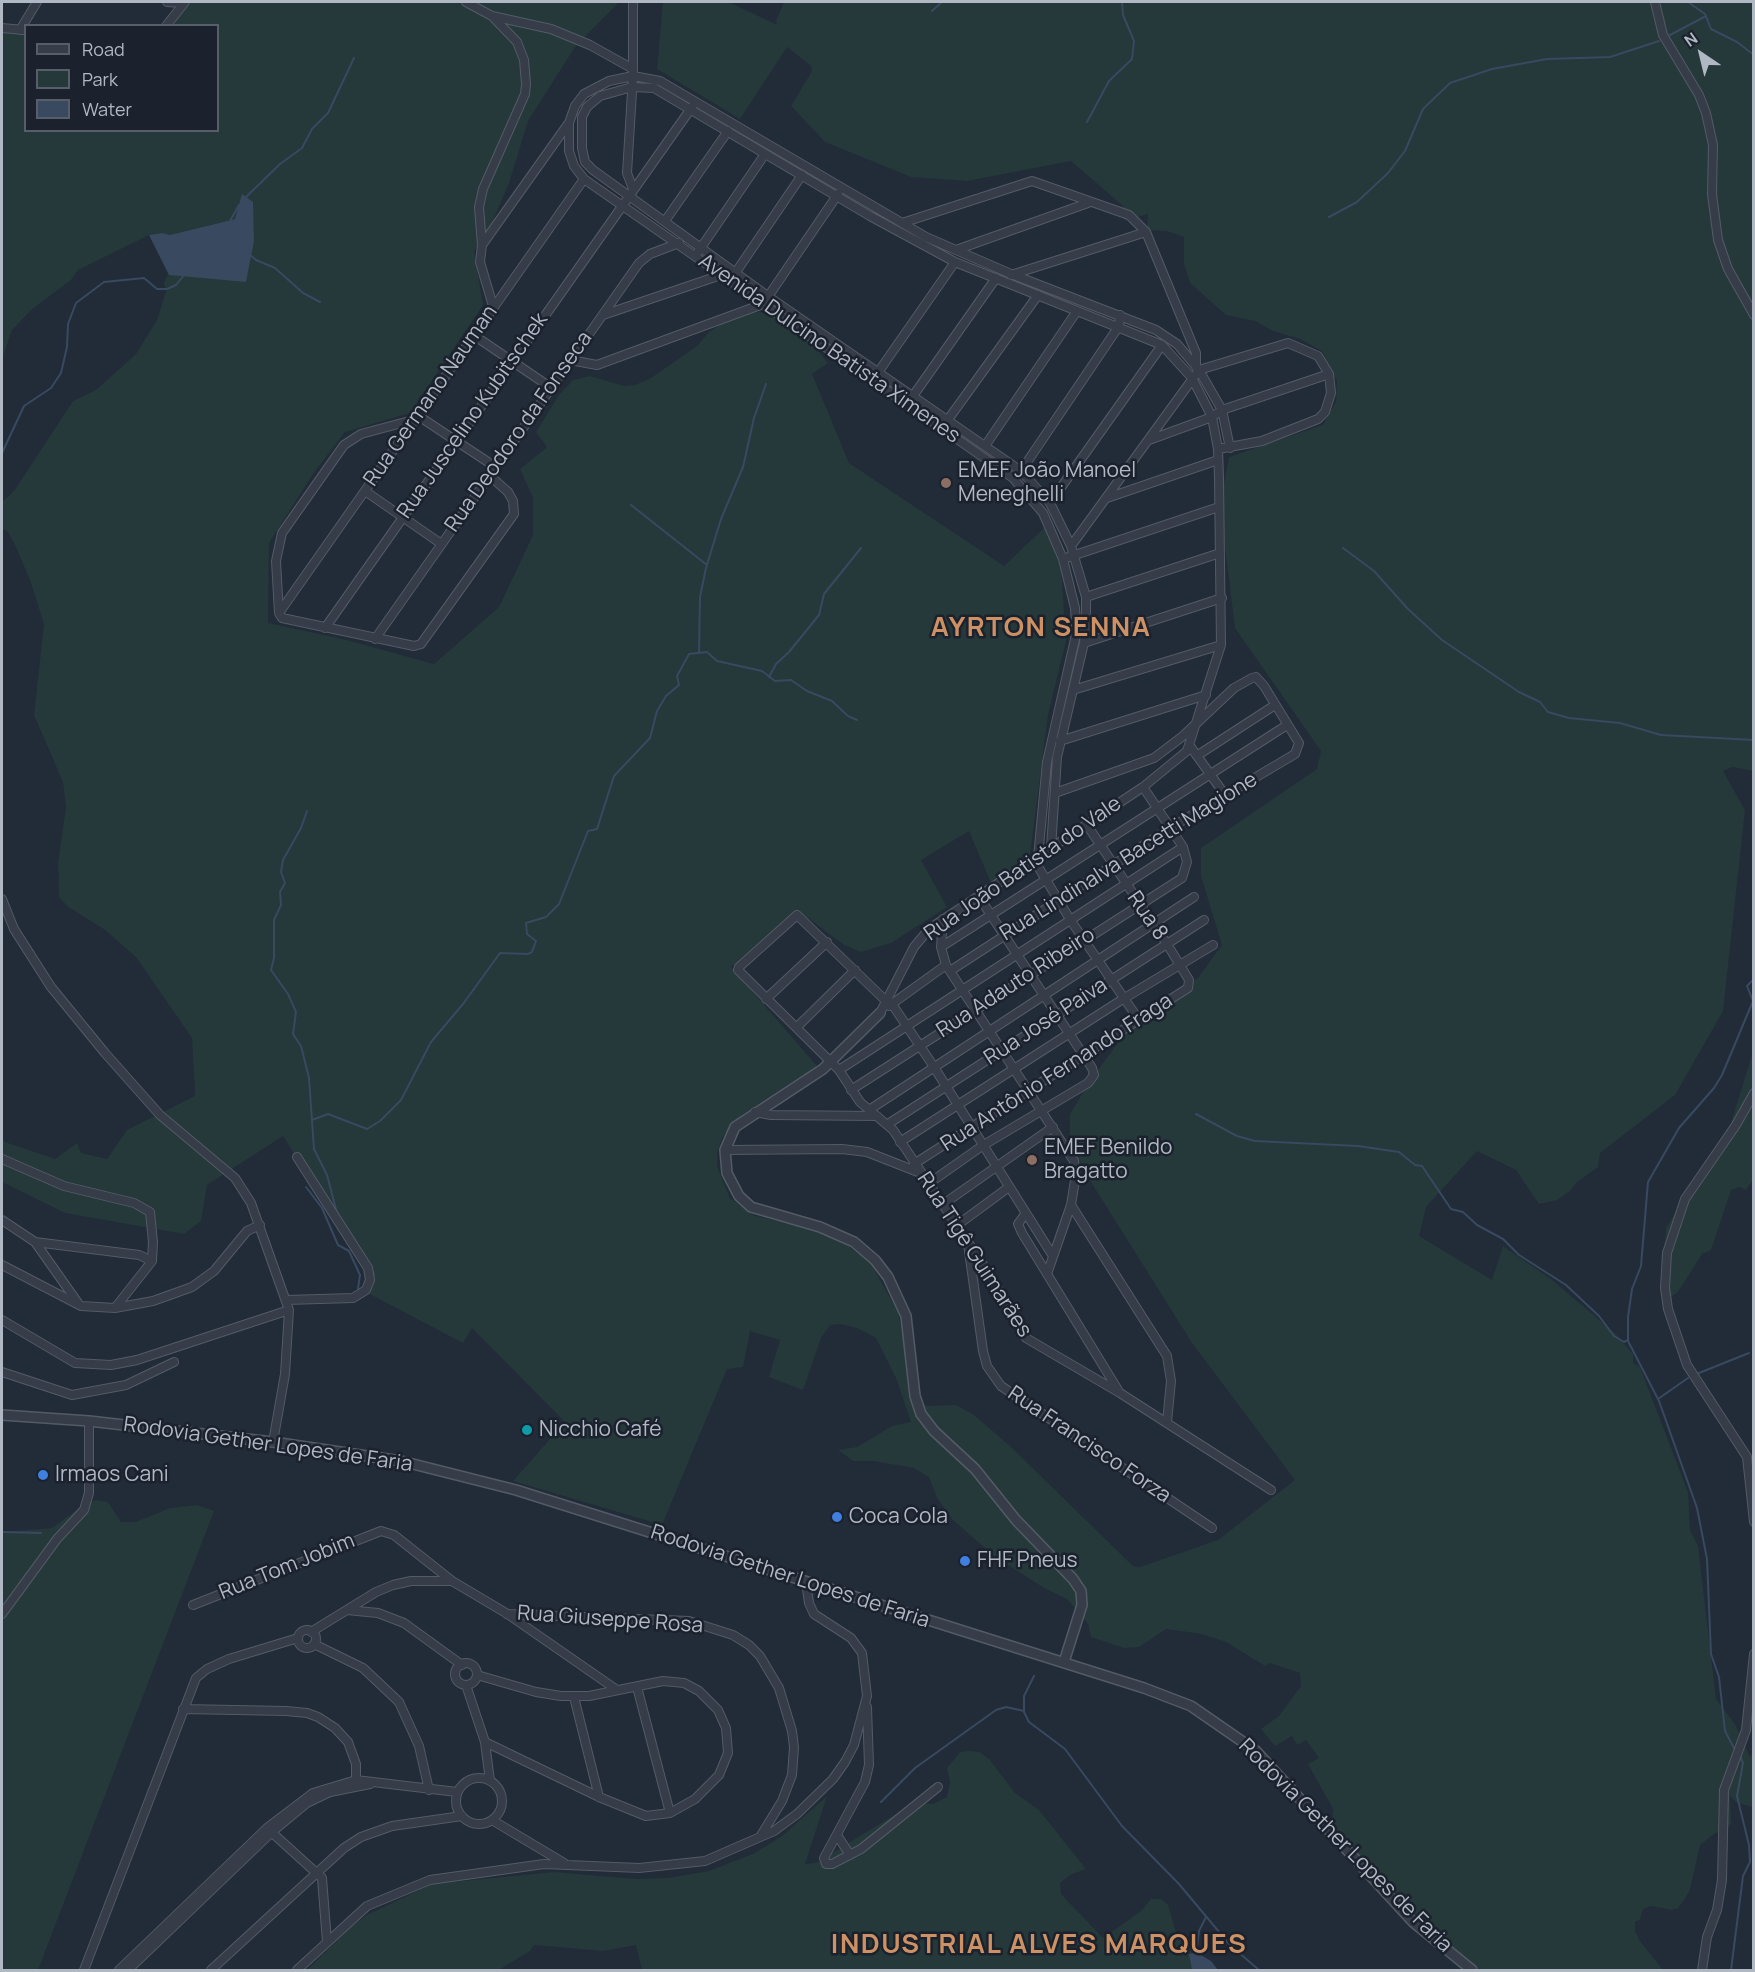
<!DOCTYPE html>
<html>
<head>
<meta charset="utf-8">
<style>
	body { margin:0 }
	#map { position:relative; width:1755px; height:1972px; overflow:hidden; background:#222b38; font-family:Manrope,sans-serif }
	canvas { display:block }
	.frame { position:absolute; inset:0; border:3px solid #b0b8c4; pointer-events:none }
	.legend { position:absolute; left:24px; top:24px; width:195px; height:108px; box-sizing:border-box; background:#1b222d; border:2px solid #575e69; margin:0; padding:8px 10px; list-style:none; font-size:18px; color:#b0b8c4 }
	.legend li { display:flex; align-items:center; gap:12px; height:30px }
	.legend b { width:30px; border:2px solid #575e69 }
	.north { position:absolute; left:1671px; top:24px; width:60px; height:60px; -webkit-text-stroke:4px #1b222d; paint-order:stroke; rotate:325deg; font-size:16px; font-weight:700; line-height:24px; text-align:center; color:#b0b8c4 }
	.north::after { content:''; display:block; margin:auto; width:21px; height:27px; background:#b0b8c4; clip-path:polygon(50% 0,100% 100%,50% 72%,0 100%) }
</style>
</head>
<body>
<div id="map">
<canvas width="1755" height="1972"></canvas>
<div class="frame"></div>
<ul class="legend">
<li><b style="height:8px;background:#363d48"></b>Road</li>
<li><b style="height:16px;background:#25383a"></b>Park</li>
<li><b style="height:16px;background:#384960"></b>Water</li>
</ul>
<div class="north">N</div>
</div>
<script>
const context = document.querySelector('canvas').getContext('2d');
context.lineJoin = 'round';
function paint(path, color) { context.fillStyle = color; context.fill(path, 'evenodd'); }
const toPath = rows => new Path2D(rows.map(r => 'M' + r).join(''));
function trace(path, color, width, dash) { context.strokeStyle = color; context.lineWidth = width; context.lineCap = dash ? 'butt' : 'round'; context.setLineDash(dash || []); context.stroke(path); }
function drawText(font, color, halo, rows, align = 'center') {
  context.font = font + ' Manrope,sans-serif'; context.lineWidth = 5; context.setLineDash([]); context.textBaseline = 'middle'; context.strokeStyle = halo; context.fillStyle = color; for (const [text, x, y, turn = 0] of rows) {
    context.save(); context.translate(x, y); context.rotate((+turn || 0) * Math.PI / 180); context.textAlign = isNaN(turn) ? turn : align; if (halo) context.strokeText(text, 0, 0); context.fillText(text, 0, 0); context.restore();
  }
}
paint(toPath([
	[190,2,619,2,575,47,528,121,509,183,489,230,474,251,483,305,410,413,345,432,313,474,269,543,268,623,347,640,434,664,499,607,533,535,533,498,520,469,547,447,536,432,559,395,573,380,590,376,624,386,635,385,651,378,697,346,709,332,737,313,762,312,781,318,810,340,828,363,812,374,849,463,1004,566,1045,527,1061,568,1066,641,1048,715,1030,855,991,883,969,831,921,860,947,907,891,943,861,952,844,945,800,912,791,914,731,967,817,1066,743,1114,722,1138,717,1153,718,1169,730,1198,753,1215,823,1233,840,1240,870,1262,898,1312,915,1402,928,1406,956,1405,974,1415,1010,1446,1133,1566,1140,1567,1218,1540,1295,1480,1192,1343,1091,1182,1070,1146,1070,1114,1090,1081,1127,1030,1198,978,1222,945,1201,876,1201,848,1317,769,1321,751,1235,628,1220,506,1229,457,1323,425,1336,402,1337,381,1322,351,1300,339,1273,331,1255,321,1226,315,1190,283,1184,264,1184,237,1167,231,1147,230,1148,214,1124,221,1123,206,1071,161,967,181,911,177,825,142,791,106,812,71,811,66,787,47,740,119,657,69,663,2,729,2,777,25,776,21,784,2,1753,2,1754,771,1733,767,1723,771,1745,810,1723,1011,1675,1095,1600,1153,1598,1167,1576,1183,1570,1191,1557,1200,1539,1204,1516,1170,1477,1151,1426,1207,1419,1236,1492,1280,1503,1246,1551,1279,1616,1334,1633,1354,1633,1363,1640,1367,1688,1492,1690,1530,1698,1546,1716,1699,1735,1724,1750,1757,1753,1752,1753,1807,1737,1803,1730,1796,1731,1823,1728,1828,1714,1834,1700,1845,1690,1890,1684,1900,1678,1908,1672,1910,1651,1906,1643,1909,1640,1920,1635,1922,1635,1931,1640,1941,1663,1970,1481,1970,1474,1965,1408,1909,1332,1827,1333,1809,1308,1764,1319,1758,1306,1740,1297,1745,1292,1736,1275,1746,1261,1729,1279,1716,1301,1686,1300,1673,1270,1663,1265,1666,1226,1642,1202,1634,1166,1629,1139,1647,1124,1648,1091,1637,1088,1624,1067,1599,1044,1588,994,1556,953,1520,937,1498,929,1477,914,1468,873,1461,853,1461,838,1450,857,1447,892,1426,911,1422,896,1378,876,1338,857,1328,841,1324,830,1325,821,1338,803,1390,769,1377,780,1340,750,1331,743,1367,727,1369,662,1525,513,1481,565,1422,472,1328,463,1343,362,1290,366,1270,283,1136,207,1185,201,1221,184,1234,65,1213,2,1182,2,1138,5,1142,55,1159,77,1143,81,1153,107,1159,127,1130,195,1096,192,1038,136,957,105,930,67,906,59,897,58,864,66,807,63,782,34,715,44,624,31,583,17,549,8,532,2,528,2,502,14,491,73,401,96,390,136,354,157,320,166,291,164,283,168,274,235,219,170,235,162,233,149,235,78,270,71,280,31,310,12,330,2,359,2,26,25,28,26,130,218,130,218,26,173,25],
	[1753,1052,1753,1180,1746,1190,1740,1187,1731,1190,1711,1250,1702,1254,1678,1292,1665,1301,1660,1292,1666,1228,1731,1123],
	[96,1500,108,1502,121,1522,136,1522,170,1508,197,1505,214,1511,38,1970,2,1970,2,1532,52,1528,83,1505],
	[969,1751,980,1752,990,1760,1015,1793,1039,1810,1086,1869,1070,1875,1060,1883,1061,1894,1103,1938,1141,1911,1151,1899,1161,1899,1168,1905,1176,1932,1196,1952,1190,1953,1192,1970,642,1970,636,1945,603,1951,534,1945,530,1951,499,1970,307,1970,352,1926,367,1915,432,1884,554,1872,635,1879,668,1878,709,1871,755,1853,782,1836,827,1796,805,1864,816,1863,899,1812,921,1804,933,1804,947,1797,950,1782,947,1768,960,1752]
]), '#25383a');
paint(toPath([
	[242,194,253,202,254,241,246,282,169,275,149,235,162,233,170,235,235,219],
	[1196,1952,1211,1961,1218,1970,1192,1970,1189,1954]
]), '#384960');
trace(toPath([
	[1688,2,1705,14,1711,29,1737,42,1754,55],
	[932,11,942,2],
	[1670,35,1706,16],
	[1087,122,1109,81,1132,59,1134,41,1123,15,1122,2],
	[245,198,280,164,302,148,312,129,328,113,354,58],
	[1329,217,1357,202,1388,173,1405,151,1423,109,1450,83,1492,69,1547,59,1610,57,1659,41],
	[230,221,239,205],
	[249,254,256,260,275,268,303,293,320,302],
	[2,453,24,406,51,388,61,373,67,347,68,324,76,303,104,282,144,278,157,289,167,289,176,285,184,275],
	[631,505,707,565],
	[1343,548,1374,571,1408,609,1442,640,1519,692,1540,702,1548,712,1569,718,1620,723,1661,735,1754,740],
	[699,652,700,597,706,568,721,519,743,467,754,418,766,384],
	[769,677,776,664,789,652,819,615,824,594,861,548],
	[307,811,301,828,283,860,281,872,285,883,280,892,281,905,274,920,274,958,271,970,288,994,296,1012,293,1034,301,1046,309,1078,314,1149,327,1175,337,1213],
	[1196,1114,1237,1136,1255,1141,1358,1146,1399,1152,1415,1165,1422,1166,1451,1209,1463,1212,1477,1225,1503,1239,1519,1255,1566,1285,1599,1316,1614,1336,1624,1342,1628,1340],
	[312,1120,328,1114,367,1129,380,1121,401,1100,431,1042,463,1004,500,953,528,954,532,952,536,941,527,934,526,923,546,917,559,904,588,831,597,829,614,776,650,738,657,711,666,696,679,685,677,676,689,654,707,652,717,661,762,671,775,681,791,680,807,691,832,701,848,716,857,720],
	[306,1187,322,1208,338,1245,349,1251,360,1275,358,1289],
	[361,1251,374,1274],
	[1699,1373,1749,1353],
	[1658,1399,1688,1378],
	[2,1532,41,1533],
	[1034,1676,1024,1696,1024,1712,1029,1722,1065,1749,1122,1826,1179,1884,1230,1945,1259,1970],
	[1736,1752,1725,1731,1719,1677,1711,1654,1707,1559,1697,1508,1659,1401,1628,1341,1628,1317,1632,1289,1641,1266,1648,1182,1679,1128,1714,1088,1722,1075,1753,1001,1747,986,1754,979],
	[881,1802,915,1768,996,1710,1006,1707,1024,1711],
	[1196,1954,1199,1931,1206,1917],
	[1731,1970,1743,1876,1750,1862,1749,1845,1737,1796,1743,1763,1740,1756]
]), '#384960', 2);
const minor = toPath([
	[167,2,183,3],
	[466,2,492,16,551,29,590,45,633,69],
	[1655,2,1663,35,1699,95,1706,113,1713,145,1712,194,1718,240,1728,269,1754,315],
	[633,3,633,76,627,173,633,189],
	[166,26,185,2],
	[2,28,24,30],
	[20,30,37,2],
	[665,221,728,131],
	[902,223,1032,181,1129,215,1146,232,1196,353,1196,367],
	[482,245,479,207,483,189,525,94,526,84,524,60,517,42,492,16],
	[956,250,1088,203],
	[698,252,765,154],
	[736,272,802,175],
	[1011,275,1146,232],
	[493,306,480,262,482,245,568,124],
	[603,315,721,275],
	[472,334,550,387],
	[570,360,597,365,763,304,838,194],
	[879,371,955,262],
	[913,396,996,278],
	[417,415,494,466],
	[413,420,361,434,344,445,282,533,276,561,279,613,282,618,414,646,421,644,514,514,513,501,508,492,489,475],
	[947,421,1038,295],
	[1149,440,1212,417,1222,410,1329,374],
	[985,446,1077,311],
	[1021,471,1119,326,1120,315],
	[365,491,440,543],
	[1107,498,1218,460],
	[1050,503,1162,345],
	[1071,546,1199,370,1288,343,1318,356,1329,374,1331,393,1325,412,1318,419,1262,441,1218,449],
	[1063,559,1219,507],
	[1086,597,1220,553],
	[279,613,584,179],
	[325,628,692,107],
	[375,639,639,263,650,254,679,243],
	[1084,643,1222,598],
	[1073,690,1221,645],
	[1060,741,1206,695],
	[1190,746,1225,795],
	[1198,755,1275,705],
	[1038,857,1047,762,1075,639,1076,624,1075,608,1063,559,1043,513,1013,478,584,179,574,166,569,151,569,123,575,106,584,94,609,81,633,76,660,81,926,237,1011,274,1156,330,1177,344,1199,370,1222,410,1230,448],
	[1034,860,1071,921,1139,1020],
	[2,899,14,929,51,987,105,1053,160,1115,235,1178,251,1203,289,1310,285,1374,273,1442],
	[943,919,941,947,946,965,1074,1161,1076,1174,1071,1205,1047,1274],
	[941,947,1287,725],
	[950,971,1170,828,1295,754,1299,743,1264,686,1256,677,1252,678,1234,688,1183,736,1154,758,1055,793],
	[766,999,827,942],
	[886,1001,797,915,739,967,738,970,839,1070,860,1102,893,1130,988,1272,1026,1338,1120,1393,1271,1490],
	[892,1004,934,1067,1053,1256],
	[889,1006,946,965],
	[880,1013,914,947,929,929,1143,787,1187,751,1221,645,1219,478,1218,449,1212,417,1192,378,1162,345,955,262,870,216,654,88,632,87,600,96,587,107,582,117,582,148,585,162,593,170,769,297,1021,471,1050,503,1071,546,1086,597,1086,612,1084,643,1057,757,1051,848],
	[797,1027,855,970],
	[839,1070,1183,847],
	[851,1090,1182,878,1187,862,1183,847,1143,787],
	[1754,1093,1736,1125,1685,1199,1667,1253,1665,1288,1668,1309,1687,1365,1747,1457,1754,1522],
	[869,1110,1194,897],
	[755,1112,771,1115,877,1116],
	[888,1124,1204,920],
	[900,1142,1123,999,1213,945],
	[725,1150,842,1149,867,1152,918,1172],
	[2,1159,64,1186,134,1203,150,1212,153,1242,152,1261,115,1308],
	[914,1164,1188,988,1189,980,1167,944,1087,825],
	[928,1184,982,1146,1088,1083,1094,1075,1092,1068,979,897],
	[942,1205,1053,1127],
	[1071,1205,1167,1356,1171,1381,1167,1422],
	[1026,1213,1018,1224,1022,1233,1118,1390],
	[2,1220,35,1242,78,1303],
	[956,1226,1009,1187],
	[35,1242,139,1255,152,1261],
	[968,1244,983,1351,987,1366,1001,1386,1212,1528],
	[2,1265,81,1306,115,1308,153,1301,192,1287,214,1271,247,1231,260,1225],
	[286,1300,353,1298,366,1290,370,1280,368,1268,297,1157],
	[2,1320,75,1363,111,1365,137,1360,289,1310],
	[2,1372,72,1395,126,1385,174,1362],
	[193,1605,381,1531,394,1535,452,1581,506,1613,617,1690],
	[347,1610,378,1613,404,1623,462,1665],
	[2,1614,57,1539,84,1510,89,1493,89,1421],
	[507,1614,689,1621,733,1635,749,1645,760,1656,779,1688,792,1731,794,1747,792,1775,782,1801,760,1837],
	'298 1639a9 9 0 1 1 18 0a9 9 0 1 1-18 0Z',
	[311,1632,376,1592,393,1585,411,1581,452,1581],
	[314,1644,363,1668,399,1702,419,1746,429,1790],
	'455 1674a11 11 0 1 1 22 0a11 11 0 1 1-22 0Z',
	[477,1675,536,1692,561,1696,589,1696,663,1681,684,1683,699,1691,718,1710,726,1728,728,1753,719,1775,695,1799,670,1813,646,1816,599,1797,485,1742],
	[466,1685,485,1742,490,1781],
	[637,1687,670,1813],
	[574,1697,599,1797],
	[867,1707,869,1765,865,1782,824,1858,826,1864,832,1864,861,1849,938,1787],
	[183,1709,286,1711,307,1713,318,1717,335,1728,348,1742,356,1764,356,1783],
	'456 1801a23 23 0 1 1 46 0a23 23 0 1 1-46 0Z',
	[492,1820,564,1863],
	[268,1829,322,1878,327,1942],
	[837,1835,850,1855],
	[84,1970,196,1678,207,1669,229,1659,298,1638],
	[119,1970,267,1828,313,1793,356,1780,457,1792],
	[128,1970,272,1832,307,1803,330,1792,370,1784],
	[211,1970,344,1848,361,1837,392,1826,462,1816],
	[297,1970,367,1906,430,1880,544,1864,639,1868,705,1861,774,1831,797,1814,833,1779,845,1762,854,1745,867,1696,862,1653,851,1638,814,1614,809,1603,806,1582],
	[1702,1970,1707,1937,1717,1910,1722,1880,1724,1790,1746,1730,1754,1654]
]);
const tertiary = toPath([
	[880,1013,823,1069,735,1127,725,1150,727,1173,739,1196,751,1207,820,1227,854,1242,875,1260,888,1277,906,1316,915,1396,921,1414,934,1431,975,1469,1016,1520,1073,1579,1081,1591,1082,1605,1064,1662],
	[2,1415,89,1421,273,1442,401,1461,516,1490,1144,1688,1191,1706,1256,1751,1413,1922,1472,1970]
]);
trace(minor, '#535b66', 10);
trace(tertiary, '#535b66', 12);
trace(minor, '#363d48', 8);
trace(tertiary, '#363d48', 9);
for (const [x, y, r, color] of [
	[946,483,6,"#8d6e63"],
	[1032,1160,6,"#8d6e63"],
	[527,1430,6,"#0f9aa8"],
	[43,1475,6,"#3f7fe0"],
	[837,1517,6,"#3f7fe0"],
	[965,1561,6,"#3f7fe0"]
]) { const dot = new Path2D(); dot.arc(x, y, r, 0, 2 * Math.PI); context.fillStyle = color; context.fill(dot); trace(dot, '#1b222d', 2); }
drawText('21px', '#b0b8c4', '#1b222d', [
	["Avenida Dulcino Batista Ximenes",829,349,35],
	["Rua Germano Nauman",431,396,-55],
	["Rua Juscelino Kubitschek",473,416,-55],
	["Rua Deodoro da Fonseca",519,432,-55],
	["Rua Lindinalva Bacetti Magione",1129,857,-32],
	["Rua João Batista do Vale",1023,869,-35],
	["Rua 8",1147,916,55],
	["Rua Adauto Ribeiro",1016,983,-33],
	["Rua José Paiva",1046,1022,-33],
	["Rua Antônio Fernando Fraga",1057,1073,-33],
	["Rua Tigê Guimarães",974,1255,57],
	["Rodovia Gether Lopes de Faria",268,1445,8],
	["Rua Francisco Forza",1089,1445,34],
	["Rua Tom Jobim",287,1567,-22],
	["Rodovia Gether Lopes de Faria",790,1577,18],
	["Rua Giuseppe Rosa",610,1620,4],
	["Rodovia Gether Lopes de Faria",1345,1846,45]
]);
drawText('21px', '#b0b8c4', '#1b222d', [
	["EMEF João Manoel",958,471],
	["Meneghelli",958,495],
	["EMEF Benildo",1044,1148],
	["Bragatto",1044,1172],
	["Nicchio Café",539,1430],
	["Irmaos Cani",55,1475],
	["Coca Cola",849,1517],
	["FHF Pneus",977,1561]
], 'left');
context.letterSpacing = '1.5px';
drawText('bold 27px', '#cd9163', '#1b222d', [
	["AYRTON SENNA",1041,628],
	["INDUSTRIAL ALVES MARQUES",1039,1945]
]);
context.letterSpacing = '0px';
</script>
</body>
</html>
